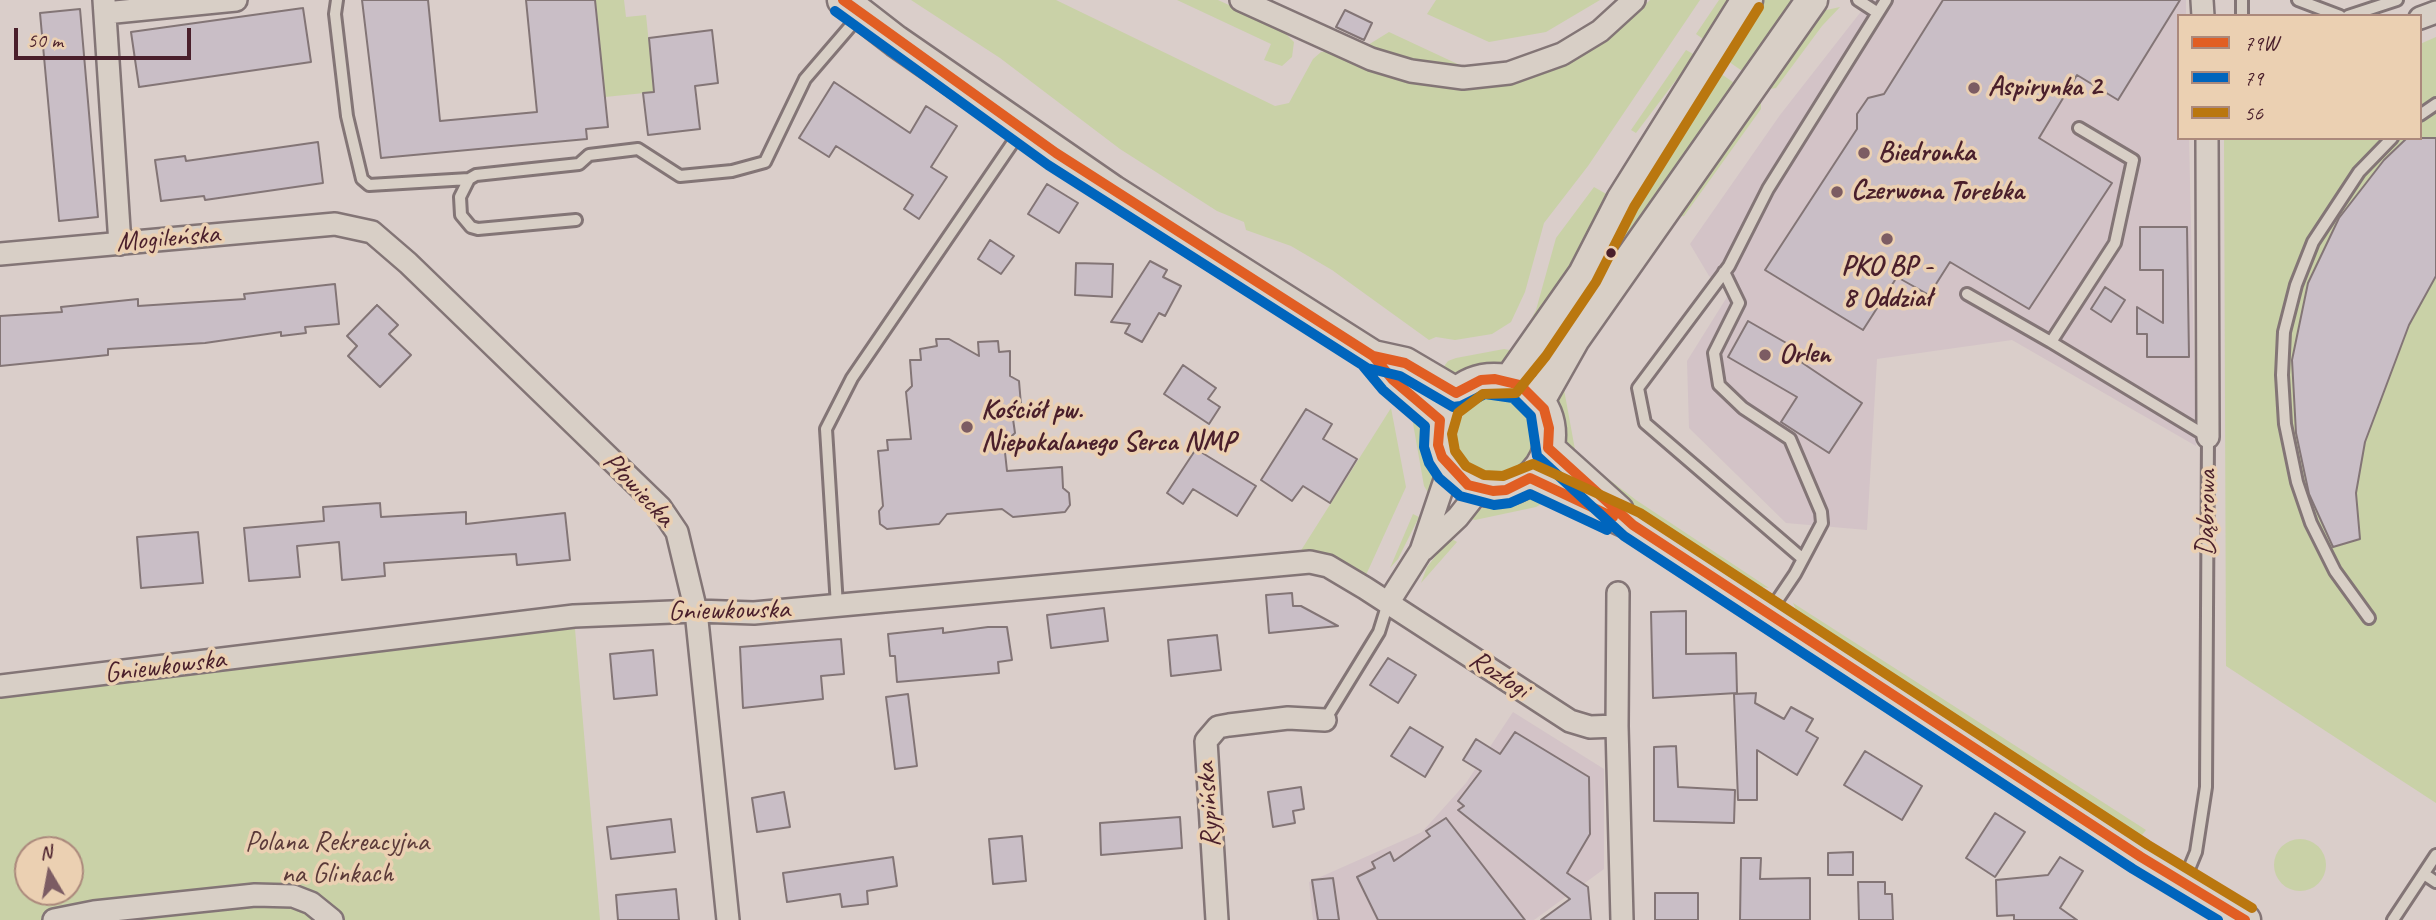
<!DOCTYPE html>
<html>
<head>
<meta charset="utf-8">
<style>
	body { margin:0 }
	#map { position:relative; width:2436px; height:920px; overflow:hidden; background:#daceca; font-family:Caveat,sans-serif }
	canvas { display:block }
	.legend { position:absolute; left:2177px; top:14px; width:245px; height:126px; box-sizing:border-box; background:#ebd0b2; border:2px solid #ab897c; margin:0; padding:9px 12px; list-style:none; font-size:21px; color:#4a1f2b }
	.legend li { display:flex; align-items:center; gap:14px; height:35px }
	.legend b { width:35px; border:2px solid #ab897c }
	.north { position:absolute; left:14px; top:836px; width:70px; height:70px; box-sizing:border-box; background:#ebd0b2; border:2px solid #ab897c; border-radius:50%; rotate:350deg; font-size:19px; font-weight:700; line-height:28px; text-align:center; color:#4a1f2b }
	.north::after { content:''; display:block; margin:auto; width:24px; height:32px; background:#7c5c63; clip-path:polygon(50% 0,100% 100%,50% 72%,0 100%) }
	.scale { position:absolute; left:14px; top:28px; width:177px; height:32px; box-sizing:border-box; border:4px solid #4a1f2b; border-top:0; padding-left:9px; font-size:21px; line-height:24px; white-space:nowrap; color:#4a1f2b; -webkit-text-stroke:5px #ebd0b2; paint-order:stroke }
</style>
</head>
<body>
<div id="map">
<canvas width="2436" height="920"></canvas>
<ul class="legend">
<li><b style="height:9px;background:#e15e23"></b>79W</li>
<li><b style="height:9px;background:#0065bd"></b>79</li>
<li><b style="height:9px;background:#ba770f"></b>56</li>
</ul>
<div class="north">N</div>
<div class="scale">50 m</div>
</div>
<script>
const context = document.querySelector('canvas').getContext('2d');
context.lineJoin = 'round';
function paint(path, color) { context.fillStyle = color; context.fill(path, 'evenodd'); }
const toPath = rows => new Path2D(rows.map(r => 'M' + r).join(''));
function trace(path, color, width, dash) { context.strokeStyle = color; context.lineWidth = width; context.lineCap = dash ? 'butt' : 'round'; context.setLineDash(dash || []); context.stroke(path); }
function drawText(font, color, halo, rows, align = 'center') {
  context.font = font + ' Caveat,sans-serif'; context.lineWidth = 7; context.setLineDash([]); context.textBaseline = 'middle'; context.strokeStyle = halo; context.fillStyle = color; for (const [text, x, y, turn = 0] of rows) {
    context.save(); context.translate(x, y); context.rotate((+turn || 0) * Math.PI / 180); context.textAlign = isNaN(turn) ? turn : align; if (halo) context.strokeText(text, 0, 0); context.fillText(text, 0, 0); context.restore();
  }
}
paint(toPath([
	[1870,0,2186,0,2186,16,2179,16,2179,138,2189,138,2196,446,2012,340,1877,359,1867,530,1786,523,1689,428,1687,361,1732,289,1709,276,1690,244,1780,115],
	[1513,712,1604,769,1604,869,1534,920,1313,920,1309,882,1422,832,1466,783]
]), '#d3c3c7');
paint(toPath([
	[595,0,624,0,626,17,646,15,654,92,605,97],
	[911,0,1056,0,1275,106,1289,103,1313,59,1321,52,1330,52,1412,84,1482,88,1542,74,1594,48,1617,32,1650,0,1700,0,1588,166,1544,223,1525,292,1511,322,1492,334,1455,340,1436,337,1429,340,1332,270,1291,246,1246,230,1244,222,1217,211,1120,149,1000,58],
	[1177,0,1218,0,1281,29,1294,42,1292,57,1282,66,1264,60,1271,44],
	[1436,0,1600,0,1546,32,1489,42,1427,14],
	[1719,0,1737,0,1710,44,1696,34],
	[1759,0,1798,0,1748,75,1722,57],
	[1840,7,1822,26,1776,88,1770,89,1822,11],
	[1389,32,1464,67,1411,61,1368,45],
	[2436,37,2436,803,2226,666,2224,140,2420,138,2420,44],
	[1686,50,1695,55,1636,133,1631,130],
	[1714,69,1740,87,1557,349,1549,344],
	[1761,102,1761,109,1684,216,1678,217,1703,174],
	[1594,187,1608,195,1603,214,1534,334,1526,329,1536,310,1556,238],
	[1504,349,1515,351,1504,366,1456,375,1439,373,1448,361,1456,358],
	[1563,384,1576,455,1564,446,1562,439,1556,401],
	'1457 436a38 38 0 1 1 76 0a38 38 0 1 1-76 0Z',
	[1391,408,1406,487,1366,575,1326,554,1300,552],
	[1411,412,1424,424,1427,433,1433,473,1429,494,1424,486],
	[1598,471,1636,500,1769,588,1754,586,1655,522,1594,477],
	[1531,496,1550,499,1536,507,1475,520,1467,518,1490,503],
	[1413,514,1419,517,1398,559,1390,568],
	[1450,538,1457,542,1421,583,1427,567],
	[1793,603,1943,699,2146,830,2141,836,1938,706,1799,616],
	[575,629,600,920,0,920,0,686,295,651],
	[28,850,70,850,70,892,28,892],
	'2274 865a26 26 0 1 1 52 0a26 26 0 1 1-52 0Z'
]), '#c9d1a7');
const building = toPath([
	[362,0,428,0,440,121,537,112,526,0,595,0,608,127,586,129,587,139,381,158,362,0],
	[1943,0,2180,0,2118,100,2077,75,2039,138,2112,183,2029,309,1950,262,1929,295,1897,277,1863,330,1765,270,1857,129,1857,114,1868,98,1884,94,1943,0],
	[303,8,311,62,139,87,131,32,303,8],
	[80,9,98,217,59,221,40,13,80,9],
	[1345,10,1372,23,1364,40,1336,27,1345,10],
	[712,30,718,83,695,86,700,129,648,135,643,93,654,92,649,38,712,30],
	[834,82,910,133,926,106,957,126,931,167,947,177,919,219,904,209,913,195,836,146,829,157,799,138,834,82],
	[2407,138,2436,138,2436,276,2409,325,2365,442,2356,493,2360,539,2333,547,2309,494,2296,433,2292,360,2308,283,2339,218,2384,160,2407,138],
	[318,142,323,183,205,200,204,196,161,201,155,160,185,156,186,161,318,142],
	[1047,184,1078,203,1059,233,1028,214,1047,184],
	[2140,227,2187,227,2189,357,2147,357,2147,334,2137,334,2137,307,2163,323,2163,270,2140,270,2140,227],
	[990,240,1014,256,1001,274,978,259,990,240],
	[1150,261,1167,270,1163,277,1181,286,1165,316,1159,313,1142,342,1125,333,1130,324,1111,322,1150,261],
	[1076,263,1113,264,1112,297,1075,295,1076,263],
	[335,284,339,324,305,327,306,333,281,336,281,332,205,343,108,349,108,355,0,366,0,316,62,312,61,307,138,299,138,306,245,299,244,294,335,284],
	[2105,287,2125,300,2111,322,2091,309,2105,287],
	[377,305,398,325,389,334,411,355,380,387,348,356,357,346,347,336,377,305],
	[1748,321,1802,352,1798,360,1862,403,1829,453,1781,422,1797,397,1728,357,1748,321],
	[936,339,949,339,979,356,978,342,998,341,999,352,1010,351,1010,376,1019,381,1021,405,1012,412,1015,433,1004,443,1007,471,1062,467,1063,488,1069,493,1070,505,1065,512,1013,517,1002,509,947,514,939,524,887,529,880,524,879,511,883,506,878,451,888,450,887,440,911,439,906,392,912,386,910,360,921,360,920,349,937,346,936,339],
	[1183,365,1216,388,1208,399,1220,407,1209,424,1164,394,1183,365],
	[1306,409,1332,424,1323,439,1357,459,1330,503,1303,486,1292,501,1261,480,1306,409],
	[1196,449,1256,486,1237,516,1193,489,1183,504,1167,493,1196,449],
	[380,503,381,517,466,512,466,524,565,513,570,560,517,565,516,554,384,563,385,576,342,580,339,542,297,546,300,577,249,581,244,528,324,521,323,507,380,503],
	[198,532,203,583,141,588,137,537,198,532],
	[1292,593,1293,606,1301,606,1338,626,1269,633,1266,595,1292,593],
	[1104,608,1108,641,1051,648,1047,615,1104,608],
	[1686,611,1686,654,1736,653,1737,693,1653,698,1651,612,1686,611],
	[988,627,1007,627,1012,660,998,662,999,673,897,682,895,656,890,656,888,634,943,628,943,633,988,627],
	[1217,635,1221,670,1171,676,1168,640,1217,635],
	[841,639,844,674,821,676,823,699,743,708,740,647,841,639],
	[653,650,657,695,614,699,610,654,653,650],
	[1388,658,1416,675,1398,703,1370,685,1388,658],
	[1756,693,1755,703,1784,719,1791,707,1813,719,1806,731,1818,738,1797,775,1757,750,1757,800,1738,800,1734,694,1756,693],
	[908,694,917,766,895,769,886,697,908,694],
	[1410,727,1443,747,1425,777,1391,756,1410,727],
	[1515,732,1589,777,1590,834,1567,873,1588,887,1591,920,1541,920,1570,899,1458,810,1464,806,1458,801,1481,771,1463,760,1476,739,1500,754,1515,732],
	[1676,746,1678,787,1735,790,1734,823,1654,821,1654,747,1676,746],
	[1865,751,1922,786,1902,820,1844,785,1865,751],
	[1301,787,1304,809,1293,811,1295,823,1273,827,1268,792,1301,787],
	[784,792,790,827,757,832,752,798,784,792],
	[1995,813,2025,832,1995,877,1966,858,1995,813],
	[1180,817,1182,848,1101,855,1100,823,1180,817],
	[1446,818,1525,920,1378,920,1357,877,1375,868,1372,862,1390,852,1394,861,1430,836,1426,831,1446,818],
	[671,819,675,852,611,859,607,827,671,819],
	[1022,836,1026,881,993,884,989,839,1022,836],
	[1853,852,1853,875,1828,875,1828,853,1853,852],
	[893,857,897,886,867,891,868,904,842,907,840,894,787,902,783,873,893,857],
	[2060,857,2083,871,2060,908,2077,920,2014,920,2014,915,1997,916,1996,880,2048,875,2060,857],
	[1741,858,1761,858,1760,879,1810,878,1810,920,1740,920,1741,858],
	[1333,878,1339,920,1318,920,1312,880,1333,878],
	[1858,882,1885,882,1885,894,1892,894,1893,920,1859,920,1858,882],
	[676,889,679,920,618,920,616,895,676,889],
	[1655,893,1698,893,1698,920,1655,920,1655,893]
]);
paint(building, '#c9bec6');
trace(building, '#837576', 2);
const lane = toPath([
	[337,0,335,14,347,116,362,179,369,185,469,179],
	[1858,0,1878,13],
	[2242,0,2242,16],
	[2298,0,2340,16],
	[2348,16,2397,0],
	[2420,115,2436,104],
	[2079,128,2133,160,2115,243,2051,342,2208,437,2206,787,2196,852,2184,881],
	[576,220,478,229,471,227,461,215,460,197,469,179,476,175,579,164,589,155,638,149,680,176,732,171,765,162,805,79,860,15],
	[1724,272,1739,303,1714,353,1719,385,1743,408,1790,439,1821,512,1822,523,1795,574,1770,611],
	[1967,294,2051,342],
	[1803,559,1645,423,1638,388,1729,266,1768,189,1886,0],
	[837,606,826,429,852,378,1022,129],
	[2369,618,2335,571,2311,523,2297,482,2285,424,2282,375,2284,332,2296,285,2313,242,2359,172,2392,138],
	[1325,720,1379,632,1388,603],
	[2424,874,2436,882],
	[2393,920,2436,855]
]);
const street = toPath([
	[104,0,120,244],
	[1241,0,1371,59,1411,71,1463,78,1509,73,1562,54,1600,31,1634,0],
	[2202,0,2203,16],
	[105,13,236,0],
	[2420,18,2436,12],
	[2207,138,2208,437],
	[0,254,335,224,372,232,408,263,660,507,677,532,696,611,728,920],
	[1423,550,1458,517,1480,489],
	[1618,593,1617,726,1622,920],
	[1388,603,1421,551,1449,468],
	[0,686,574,616,696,611,754,613,1310,562,1328,566,1365,588,1570,721,1590,727,1617,726],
	[54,920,94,912,255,895,293,896,311,903,332,920],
	[1217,920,1206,741,1218,727,1229,725,1288,718,1325,720]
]);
const secondary = toPath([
	[843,0,896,41,1113,191,1373,356,1405,363,1456,393],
	[1373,356,1393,380,1440,420],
	'1438 435a56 56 0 1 1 112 0a56 56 0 1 1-112 0Z',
	[1509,381,1584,274,1622,200,1747,0],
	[1539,401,1574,339,1812,0],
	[1548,448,1618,511],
	[1530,478,1633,525,2141,857,2245,920]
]);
trace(lane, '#837576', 16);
trace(street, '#837576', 26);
trace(secondary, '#837576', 35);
trace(lane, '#d8cfc6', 10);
trace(street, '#d8cfc6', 21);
trace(secondary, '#d8cfc6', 30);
trace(toPath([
	[843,0,1056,153,1373,356,1405,363,1456,393,1481,380,1495,379,1520,385,1544,409,1549,428,1548,448,1633,525,2141,857,2245,920],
	[1374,357,1393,380,1440,420,1438,445,1442,457,1468,485,1493,491,1506,490,1530,478,1613,517]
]), '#e15e23', 10);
trace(toPath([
	[835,11,1048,165,1367,368,1400,376,1453,407,1461,406,1485,394,1513,398,1531,416,1537,456,1624,536,2133,869,2218,920],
	[1363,366,1383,390,1425,426,1424,447,1429,463,1439,478,1460,496,1494,505,1510,503,1530,494,1607,530]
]), '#0065bd', 10);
trace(toPath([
	[1759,7,1634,207,1596,282,1546,356,1516,393,1483,394,1458,413,1452,434,1455,451,1466,466,1484,475,1503,476,1533,464,1640,513,2148,845,2252,908]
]), '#ba770f', 10);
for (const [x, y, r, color] of [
	[1974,88,7,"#7c5c63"],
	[1864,153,7,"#7c5c63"],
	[1837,192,7,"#7c5c63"],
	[1887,239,7,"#7c5c63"],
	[1611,253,6,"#4a1f2b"],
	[1765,355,7,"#7c5c63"],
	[967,427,7,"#7c5c63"]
]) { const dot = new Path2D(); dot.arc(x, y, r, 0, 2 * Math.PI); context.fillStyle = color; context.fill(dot); trace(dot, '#ebd0b2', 2.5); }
drawText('bold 28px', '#4a1f2b', '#ebd0b2', [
	["Aspirynka 2",1988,88],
	["Biedronka",1878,153],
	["Czerwona Torebka",1851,192],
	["PKO BP -",1887,267,"center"],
	["8 Oddział",1887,299,"center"],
	["Orlen",1779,355],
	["Kościół pw.",981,411],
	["Niepokalanego Serca NMP",981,443]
], 'left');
drawText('28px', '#4a1f2b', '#ebd0b2', [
	["Mogileńska",168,239,-5],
	["Płowiecka",638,490,47],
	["Dąbrowa",2207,513,-89],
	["Gniewkowska",729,611,-1],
	["Gniewkowska",165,667,-7],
	["Rozłogi",1499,675,33],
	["Rypińska",1209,805,-94]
]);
drawText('28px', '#5b3a39', '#ebd0b2', [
	["Polana Rekreacyjna",337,843],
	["na Glinkach",337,875]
]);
</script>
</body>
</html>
